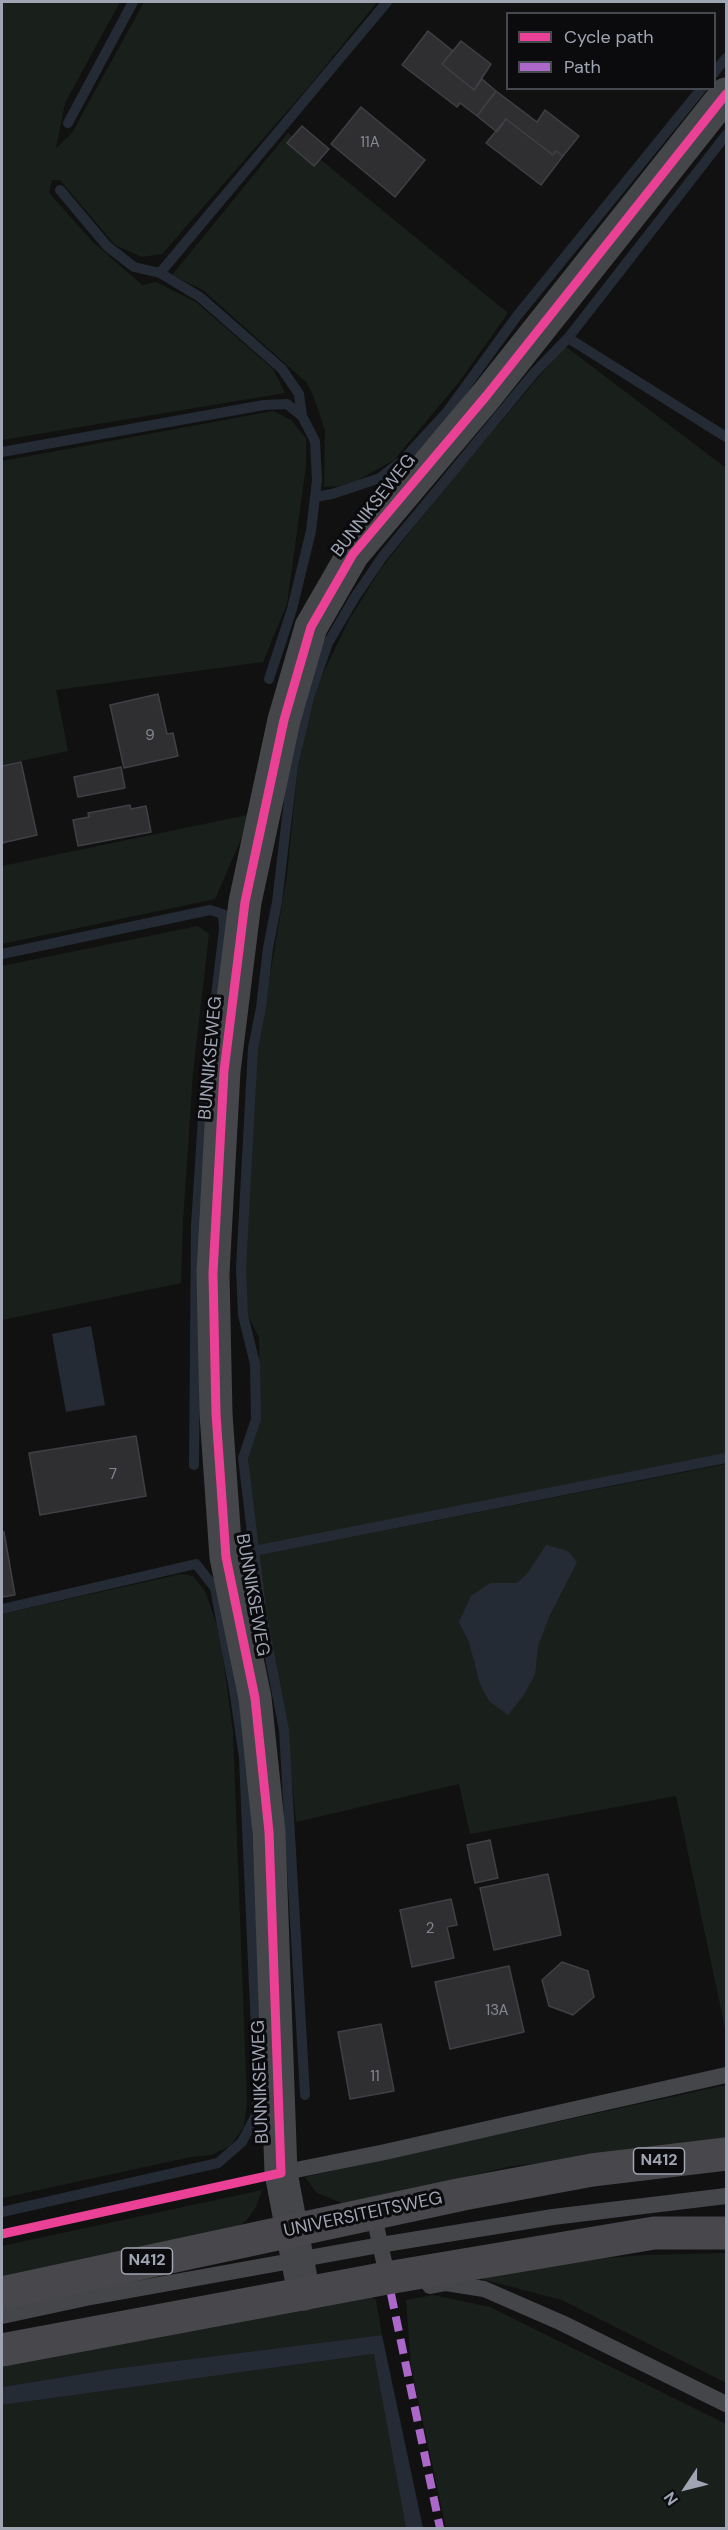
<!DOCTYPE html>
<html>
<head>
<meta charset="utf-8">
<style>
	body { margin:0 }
	#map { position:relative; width:728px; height:2530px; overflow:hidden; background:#111; font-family:"DM Sans",sans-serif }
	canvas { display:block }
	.frame { position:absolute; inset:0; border:3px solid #a0a5b4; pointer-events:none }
	.legend { position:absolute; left:506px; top:12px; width:210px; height:78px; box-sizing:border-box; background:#0b0b0d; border:2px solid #474950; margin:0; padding:8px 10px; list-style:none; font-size:18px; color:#a0a5b4 }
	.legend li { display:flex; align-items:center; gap:12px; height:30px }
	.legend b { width:30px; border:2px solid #474950 }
	.north { position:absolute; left:656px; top:2458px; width:60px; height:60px; -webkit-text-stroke:4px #0b0b0d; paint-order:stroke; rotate:235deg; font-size:16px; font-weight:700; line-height:24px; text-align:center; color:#a0a5b4 }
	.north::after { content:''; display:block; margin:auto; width:21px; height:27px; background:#a0a5b4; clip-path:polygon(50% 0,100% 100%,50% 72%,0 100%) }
</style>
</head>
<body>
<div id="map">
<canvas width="728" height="2530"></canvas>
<div class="frame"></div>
<ul class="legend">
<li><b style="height:8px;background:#ea4096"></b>Cycle path</li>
<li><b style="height:8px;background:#ac68c9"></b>Path</li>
</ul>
<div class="north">N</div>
</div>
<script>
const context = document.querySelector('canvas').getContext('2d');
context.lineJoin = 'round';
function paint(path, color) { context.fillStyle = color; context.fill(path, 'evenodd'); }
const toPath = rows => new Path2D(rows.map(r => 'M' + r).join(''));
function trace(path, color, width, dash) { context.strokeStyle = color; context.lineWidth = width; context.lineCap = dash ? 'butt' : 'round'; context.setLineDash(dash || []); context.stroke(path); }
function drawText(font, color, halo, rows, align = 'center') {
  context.font = font + ' "DM Sans",sans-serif'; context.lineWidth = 6; context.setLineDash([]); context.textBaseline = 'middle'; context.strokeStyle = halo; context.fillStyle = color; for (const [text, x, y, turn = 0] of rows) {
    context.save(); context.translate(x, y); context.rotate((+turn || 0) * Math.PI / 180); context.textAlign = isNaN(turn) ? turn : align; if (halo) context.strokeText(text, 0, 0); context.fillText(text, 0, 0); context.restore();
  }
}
paint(toPath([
	[2,2,120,2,65,103,56,148,72,133,144,2,377,2,310,85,162,254,142,257,115,245,60,180,52,180,49,193,93,242,142,285,156,282,196,302,273,369,285,393,2,440],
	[288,133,508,313,459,382,394,460,356,481,339,486,324,487,325,430,313,395,307,383,203,290,172,275],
	[565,346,726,468,726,1454,256,1548,250,1506,248,1453,260,1422,259,1337,246,1312,245,1272,247,1189,257,1052,287,875,298,766,315,690,349,620,380,570,454,477],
	[273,411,291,420,306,438,306,466,287,604,263,662,56,690,68,751,2,765,2,461],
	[252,814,215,899,2,944,2,866],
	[198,926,209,934,193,1073,183,1222,181,1283,2,1320,2,966],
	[726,1464,726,2033,676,1796,470,1834,459,1784,296,1822,287,1730,266,1614,259,1555],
	[181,1574,193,1576,205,1591,220,1634,233,1733,247,2102,244,2126,230,2146,211,2155,191,2157,2,2198,2,1614],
	[726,2085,726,2145,512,2166,345,2204,317,2193,305,2177],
	[262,2190,256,2207,246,2221,231,2232,2,2282,2,2246],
	[726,2253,726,2383,562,2300,481,2279,567,2261,646,2255],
	[368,2295,376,2300,382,2335,112,2369,2,2387,2,2359],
	[433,2295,490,2307,726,2424,726,2528,446,2528,411,2367,406,2300],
	[375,2354,406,2528,2,2528,2,2405]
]), '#19201b');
paint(toPath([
	[91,1326,105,1405,66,1412,52,1334],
	[546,1545,568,1551,577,1562,549,1617,538,1646,535,1675,523,1696,508,1715,489,1701,480,1684,469,1642,459,1622,471,1596,490,1583,517,1583,527,1574],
	[382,2335,423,2528,406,2528,374,2354,2,2405,2,2387,112,2369]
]), '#242b34');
trace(toPath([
	[714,73,726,58],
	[68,123,133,2],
	[726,135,568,338,726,437],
	[60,190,107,246,134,267,160,273,200,297,282,369,299,394,302,416],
	[160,273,387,2],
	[2,452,264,405,287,404,302,416,315,441,317,480,311,531,292,609,269,679],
	[315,497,332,494,380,478,403,460,447,412,517,316,702,88],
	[2,954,210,910,223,914,224,929,205,1086,196,1225,194,1465],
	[254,1551,726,1458],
	[2,1609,196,1564,215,1588,234,1689,244,1758,258,2077,256,2115,242,2142,218,2163,2,2212],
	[305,2095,284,1730,262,1616,243,1458,256,1419,255,1364,243,1315,241,1268,253,1048,261,1008,268,948,277,902,293,766,309,697,328,643,355,597,383,556,431,498,534,373,568,338]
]), '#242b34', 10);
const building = toPath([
	[428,31,453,51,442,64,474,90,482,79,496,91,477,116,460,103,457,107,402,65,428,31],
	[461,41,491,64,474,90,442,64,461,41],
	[496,91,537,122,545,110,579,136,563,156,556,151,553,155,506,119,497,132,477,116,496,91],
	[361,107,425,160,395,197,331,144,361,107],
	[506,119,553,155,556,151,563,156,541,185,486,143,506,119],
	[302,126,329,149,314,166,287,143,302,126],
	[158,694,167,734,173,733,178,756,124,768,110,705,158,694],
	[21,762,37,835,2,843,2,766,21,762],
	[121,767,125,788,78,797,74,777,121,767],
	[130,805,131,809,146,806,151,832,78,846,73,820,89,817,88,813,130,805],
	[136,1436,146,1496,40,1515,29,1453,136,1436],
	[4,1532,15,1595,2,1597,2,1533,4,1532],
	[490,1840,498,1878,475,1883,467,1845,490,1840],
	[548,1874,561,1935,494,1950,480,1888,548,1874],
	[451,1899,457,1925,447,1927,454,1958,412,1967,400,1910,451,1899],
	[562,1962,588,1971,594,1997,573,2015,549,2006,542,1980,562,1962],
	[509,1966,524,2032,450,2049,435,1982,509,1966],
	[381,2024,394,2091,350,2099,338,2032,381,2024]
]);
paint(building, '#2f2f31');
trace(building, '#3f4045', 1.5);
trace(toPath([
	[281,2173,385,2152,726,2075],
	[373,2212,389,2284],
	[430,2286,446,2283,484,2289,562,2323,726,2404],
	[2,2316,86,2298,380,2245,553,2217,726,2196]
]), '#45464a', 16);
trace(toPath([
	[304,2294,281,2173,269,1832,255,1698,226,1557,216,1414,213,1273,224,1071,245,902,284,720,311,627,353,554,487,395,726,94]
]), '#45464a', 33);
trace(toPath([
	[2,2293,463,2194,592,2170,726,2154],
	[2,2350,387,2278,654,2233,726,2233]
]), '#48484c', 33);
trace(toPath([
	[391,2294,440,2528]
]), '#ac68c9', 8, [15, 8]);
trace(toPath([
	[2,2234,281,2173,269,1832,255,1698,226,1557,216,1414,213,1273,224,1071,245,902,284,720,311,627,353,554,487,395,726,94]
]), '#ea4096', 9);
drawText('15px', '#848893', null, [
	["11A",370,143],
	["9",150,736],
	["7",113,1475],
	["2",430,1929],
	["13A",497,2011],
	["11",375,2077]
]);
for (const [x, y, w] of [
	[659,2161,51],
	[147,2261,51]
]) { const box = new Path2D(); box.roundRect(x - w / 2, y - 13, w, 26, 4.5); context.fillStyle = '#0b0b0d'; context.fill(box); trace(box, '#a0a5b4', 1.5); }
drawText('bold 16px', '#a0a5b4', null, [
	["N412",659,2161],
	["N412",147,2261]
]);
drawText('18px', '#a0a5b4', '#0b0b0d', [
	["BUNNIKSEWEG",374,506,-52],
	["BUNNIKSEWEG",211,1058,-85],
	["BUNNIKSEWEG",252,1595,80],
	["BUNNIKSEWEG",261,2082,-92],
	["UNIVERSITEITSWEG",363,2215,-12]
]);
</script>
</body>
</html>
